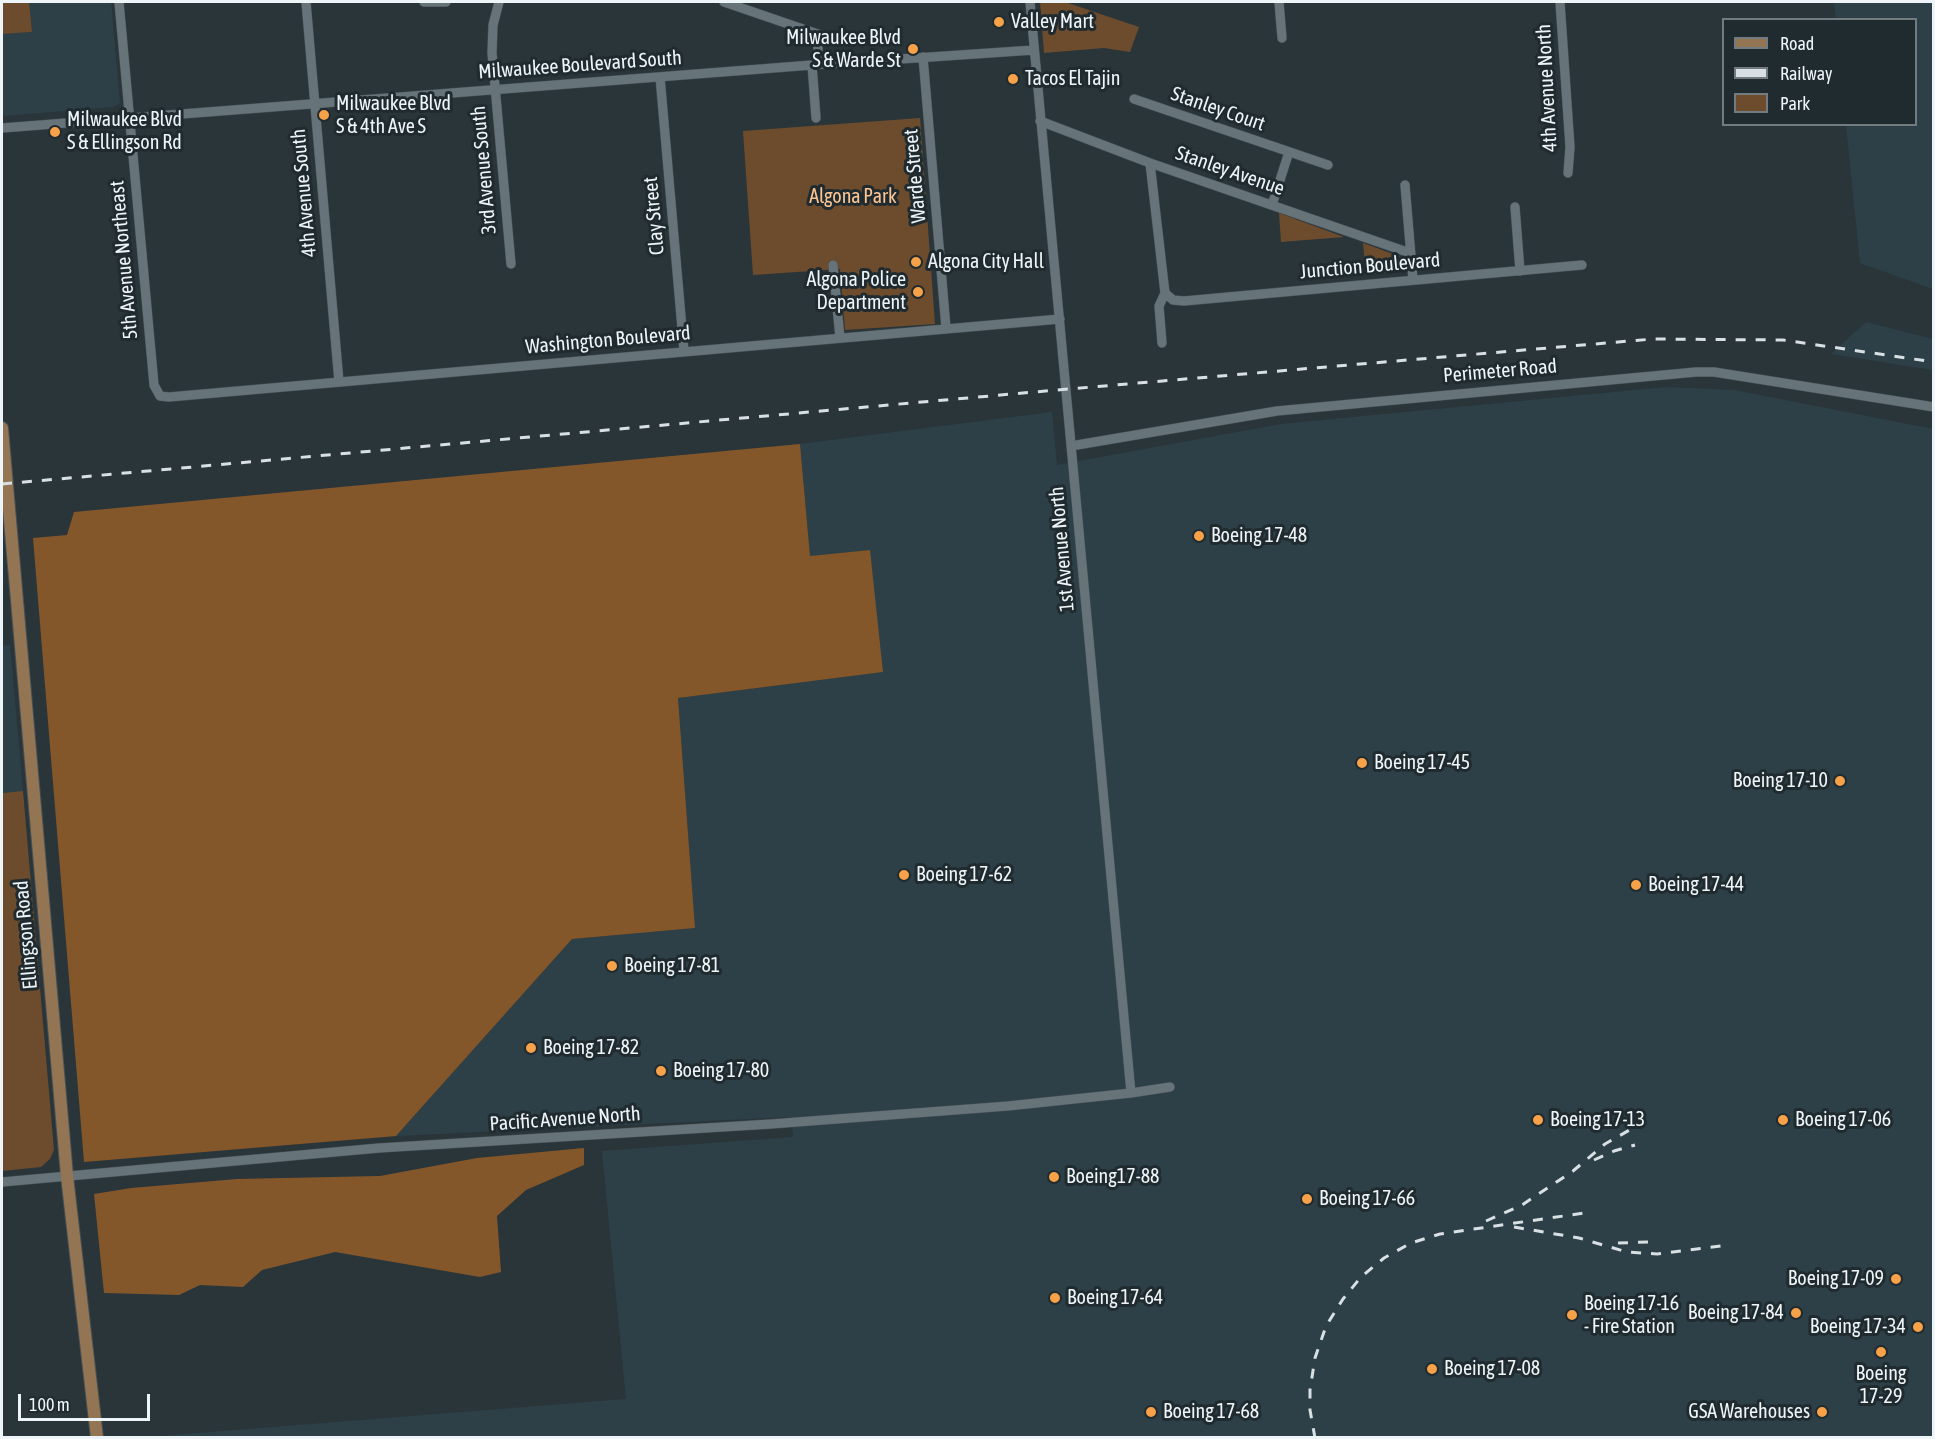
<!DOCTYPE html>
<html>
<head>
<meta charset="utf-8">
<style>
	body { margin:0 }
	#map { position:relative; width:1935px; height:1439px; overflow:hidden; background:#2a353a; font-family:"Asap Condensed",sans-serif }
	canvas { display:block }
	.frame { position:absolute; inset:0; border:3px solid #eef5f8; pointer-events:none }
	.legend { position:absolute; left:1722px; top:18px; width:195px; height:108px; box-sizing:border-box; background:#202b30; border:2px solid #727c80; margin:0; padding:8px 10px; list-style:none; font-size:18px; color:#eef5f8 }
	.legend li { display:flex; align-items:center; gap:12px; height:30px }
	.legend b { width:30px; border:2px solid #727c80 }
	.scale { position:absolute; left:18px; top:1394px; width:132px; height:27px; box-sizing:border-box; border:3px solid #eef5f8; border-top:0; padding-left:8px; font-size:18px; line-height:21px; white-space:nowrap; color:#eef5f8; -webkit-text-stroke:4px #202b30; paint-order:stroke }
</style>
</head>
<body>
<div id="map">
<canvas width="1935" height="1439"></canvas>
<div class="frame"></div>
<ul class="legend">
<li><b style="height:8px;background:#947553"></b>Road</li>
<li><b style="height:8px;background:#d8e0e3"></b>Railway</li>
<li><b style="height:16px;background:#6c4c2d"></b>Park</li>
</ul>
<div class="scale">100 m</div>
</div>
<script>
const context = document.querySelector('canvas').getContext('2d');
context.lineJoin = 'round';
function paint(path, color) { context.fillStyle = color; context.fill(path, 'evenodd'); }
const toPath = rows => new Path2D(rows.map(r => 'M' + r).join(''));
function trace(path, color, width, dash) { context.strokeStyle = color; context.lineWidth = width; context.lineCap = dash ? 'butt' : 'round'; context.setLineDash(dash || []); context.stroke(path); }
function drawText(font, color, halo, rows, align = 'center') {
  context.font = font + ' "Asap Condensed",sans-serif'; context.lineWidth = 6; context.setLineDash([]); context.textBaseline = 'middle'; context.strokeStyle = halo; context.fillStyle = color; for (const [text, x, y, turn = 0] of rows) {
    context.save(); context.translate(x, y); context.rotate((+turn || 0) * Math.PI / 180); context.textAlign = isNaN(turn) ? turn : align; if (halo) context.strokeText(text, 0, 0); context.fillText(text, 0, 0); context.restore();
  }
}
paint(toPath([
	[29,2,111,2,120,103,113,107,2,116,2,34,32,32],
	[1834,2,1933,2,1933,289,1860,263,1846,125,1916,124,1916,20,1836,19],
	[1866,322,1933,339,1933,370,1831,354],
	[1666,387,1734,390,1933,429,1933,1437,135,1438,626,1399,602,1151,793,1137,791,1117,396,1136,572,939,695,928,678,698,883,672,869,550,810,556,800,444,1052,412,1057,465,1281,424],
	[10,645,23,791,2,793,2,646]
]), '#2d4048');
paint(toPath([
	[2,2,29,2,32,32,2,34],
	[1040,2,1065,2,1139,27,1130,52,1104,48,1044,53],
	[920,118,935,324,845,330,840,269,753,275,743,131],
	[1279,213,1344,237,1281,242],
	[1363,243,1401,257,1404,260,1403,271,1366,275],
	[23,791,54,1150,50,1159,41,1167,2,1171,2,793]
]), '#6c4c2d');
paint(toPath([
	[800,444,810,556,870,550,883,672,678,698,695,928,572,939,396,1136,84,1162,33,538,67,535,74,512],
	[584,1148,584,1165,526,1190,497,1216,501,1272,480,1277,335,1252,262,1270,243,1287,200,1285,179,1295,104,1293,94,1194,131,1188,237,1179,380,1176,477,1158]
]), '#84572a');
const minor = toPath([
	[119,2,154,385,160,396,169,397,1060,319],
	[306,2,339,382],
	[424,2,446,2],
	[499,2,493,25,492,53,511,264],
	[724,2,838,41],
	[1030,2,1131,1093],
	[1279,2,1282,38],
	[1560,2,1570,147,1568,173],
	[923,57,946,328],
	[818,64,818,34],
	[812,65,816,118],
	[660,77,684,351],
	[1134,99,1328,165],
	[1040,121,1150,163,1410,253],
	[2,128,812,65,1034,50],
	[1150,163,1165,293,1159,306,1162,343],
	[1405,185,1413,280],
	[1272,205,1289,152],
	[1515,207,1520,271],
	[833,265,840,338],
	[1165,293,1173,300,1184,301,1582,265],
	[1071,446,1277,411,1696,372,1714,372,1934,407],
	[2,1182,379,1148,771,1124,1008,1106,1131,1093,1170,1087]
]);
const major = toPath([
	[2,428,67,1176,97,1438]
]);
trace(minor, '#475055', 10);
trace(major, '#475055', 14);
trace(minor, '#667379', 9);
trace(major, '#947553', 12);
trace(toPath([
	[2,484,1057,390,1653,339,1783,340,1934,362],
	[1594,1160,1614,1151,1635,1145],
	[1486,1221,1522,1205,1573,1171,1605,1144,1633,1128],
	[1514,1227,1579,1238,1627,1252,1657,1254,1728,1245],
	[1618,1243,1648,1242],
	[1315,1438,1310,1410,1310,1390,1315,1358,1326,1326,1343,1299,1361,1277,1384,1258,1411,1243,1440,1234,1584,1213]
]), '#d8e0e3', 3, [10, 10]);
for (const [x, y, r, color] of [
	[999,22,6,"#f7a149"],
	[913,49,6,"#f7a149"],
	[1013,79,6,"#f7a149"],
	[324,115,6,"#f7a149"],
	[55,132,6,"#f7a149"],
	[916,262,6,"#f7a149"],
	[918,292,6,"#f7a149"],
	[1199,536,6,"#f7a149"],
	[1362,763,6,"#f7a149"],
	[1840,781,6,"#f7a149"],
	[904,875,6,"#f7a149"],
	[1636,885,6,"#f7a149"],
	[612,966,6,"#f7a149"],
	[531,1048,6,"#f7a149"],
	[661,1071,6,"#f7a149"],
	[1538,1120,6,"#f7a149"],
	[1783,1120,6,"#f7a149"],
	[1054,1177,6,"#f7a149"],
	[1307,1199,6,"#f7a149"],
	[1896,1279,6,"#f7a149"],
	[1055,1298,6,"#f7a149"],
	[1796,1313,6,"#f7a149"],
	[1572,1315,6,"#f7a149"],
	[1918,1327,6,"#f7a149"],
	[1881,1352,6,"#f7a149"],
	[1432,1369,6,"#f7a149"],
	[1151,1412,6,"#f7a149"],
	[1822,1412,6,"#f7a149"]
]) { const dot = new Path2D(); dot.arc(x, y, r, 0, 2 * Math.PI); context.fillStyle = color; context.fill(dot); trace(dot, '#202b30', 2); }
drawText('20px', '#eef5f8', '#202b30', [
	["Valley Mart",1011,22],
	["Milwaukee Blvd",901,38,"right"],
	["S & Warde St",901,61,"right"],
	["Tacos El Tajin",1025,79],
	["Milwaukee Blvd",336,104],
	["S & 4th Ave S",336,127],
	["Milwaukee Blvd",67,120],
	["S & Ellingson Rd",67,143],
	["Algona City Hall",928,262],
	["Algona Police",906,280,"right"],
	["Department",906,303,"right"],
	["Boeing 17-48",1211,536],
	["Boeing 17-45",1374,763],
	["Boeing 17-10",1828,781,"right"],
	["Boeing 17-62",916,875],
	["Boeing 17-44",1648,885],
	["Boeing 17-81",624,966],
	["Boeing 17-82",543,1048],
	["Boeing 17-80",673,1071],
	["Boeing 17-13",1550,1120],
	["Boeing 17-06",1795,1120],
	["Boeing17-88",1066,1177],
	["Boeing 17-66",1319,1199],
	["Boeing 17-09",1884,1279,"right"],
	["Boeing 17-64",1067,1298],
	["Boeing 17-16",1584,1304],
	["- Fire Station",1584,1327],
	["Boeing 17-84",1784,1313,"right"],
	["Boeing 17-34",1906,1327,"right"],
	["Boeing 17-08",1444,1369],
	["Boeing",1881,1374,"center"],
	["17-29",1881,1397,"center"],
	["Boeing 17-68",1163,1412],
	["GSA Warehouses",1810,1412,"right"]
], 'left');
drawText('20px', '#eef5f8', '#202b30', [
	["Milwaukee Boulevard South",580,65,-4],
	["4th Avenue North",1547,88,-93],
	["Stanley Court",1218,109,19],
	["3rd Avenue South",484,170,-95],
	["Stanley Avenue",1230,171,19],
	["Warde Street",915,176,-95],
	["4th Avenue South",304,193,-95],
	["Clay Street",654,216,-95],
	["5th Avenue Northeast",124,260,-95],
	["Junction Boulevard",1370,266,-5],
	["Washington Boulevard",608,340,-5],
	["Perimeter Road",1500,371,-5],
	["1st Avenue North",1062,549,-95],
	["Ellingson Road",26,935,-95],
	["Pacific Avenue North",565,1119,-4]
]);
drawText('20px', '#fdc592', '#202b30', [
	["Algona Park",853,197]
]);
</script>
</body>
</html>
